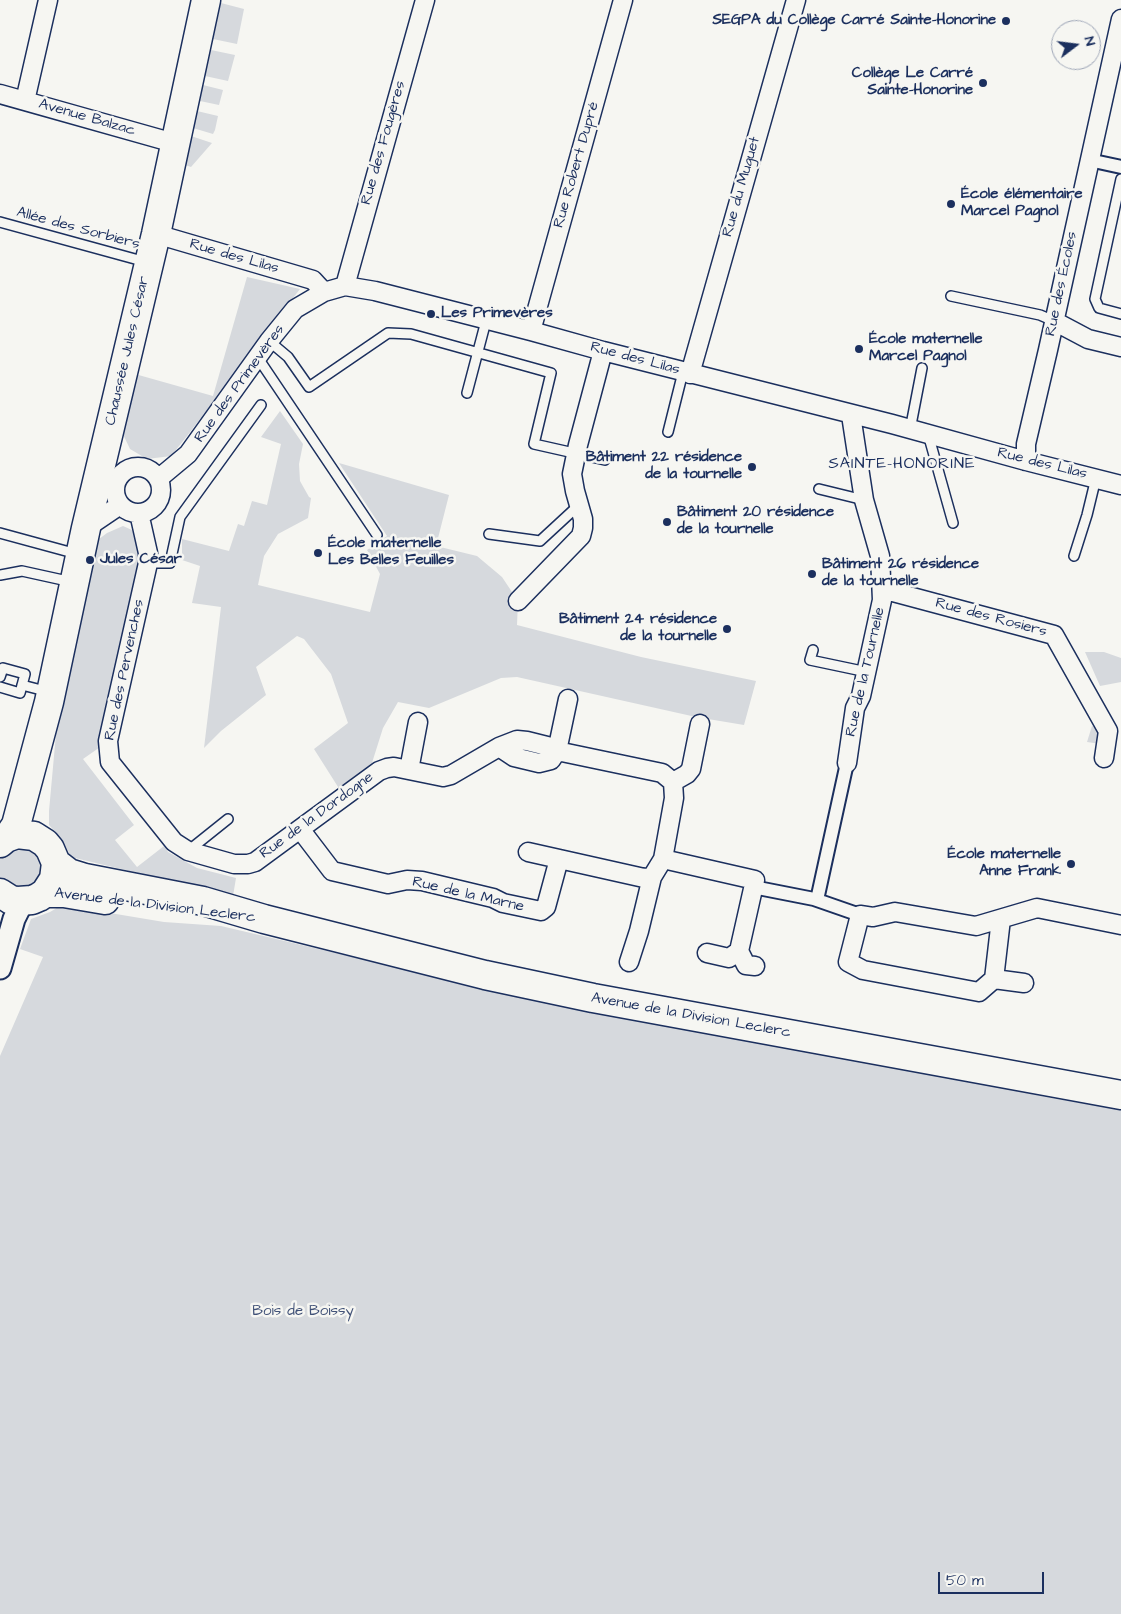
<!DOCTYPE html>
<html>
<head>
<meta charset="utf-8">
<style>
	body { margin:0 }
	#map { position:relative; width:1121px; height:1614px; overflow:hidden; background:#f6f6f2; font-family:"Architects Daughter",sans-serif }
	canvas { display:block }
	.north { position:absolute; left:1051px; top:20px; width:50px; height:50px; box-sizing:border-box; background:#f6f6f2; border:1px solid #9ea6b7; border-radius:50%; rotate:75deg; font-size:14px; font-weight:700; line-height:20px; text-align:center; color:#1b2f5e }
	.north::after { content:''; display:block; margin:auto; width:18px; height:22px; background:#1b2f5e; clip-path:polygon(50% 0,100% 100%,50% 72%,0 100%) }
	.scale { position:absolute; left:938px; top:1572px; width:106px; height:22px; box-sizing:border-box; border:2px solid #1b2f5e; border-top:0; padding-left:6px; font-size:15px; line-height:18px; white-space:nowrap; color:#1b2f5e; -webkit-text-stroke:4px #f6f6f2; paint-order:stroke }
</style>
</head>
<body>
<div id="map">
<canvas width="1121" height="1614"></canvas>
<div class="north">N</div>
<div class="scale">50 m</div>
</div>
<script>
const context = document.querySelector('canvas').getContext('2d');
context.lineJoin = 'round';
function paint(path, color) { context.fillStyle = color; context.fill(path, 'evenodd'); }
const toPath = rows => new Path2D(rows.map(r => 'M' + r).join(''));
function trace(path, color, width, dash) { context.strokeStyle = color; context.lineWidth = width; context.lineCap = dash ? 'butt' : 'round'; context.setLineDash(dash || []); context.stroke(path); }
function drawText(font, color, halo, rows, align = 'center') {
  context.font = font + ' "Architects Daughter",sans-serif'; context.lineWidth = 5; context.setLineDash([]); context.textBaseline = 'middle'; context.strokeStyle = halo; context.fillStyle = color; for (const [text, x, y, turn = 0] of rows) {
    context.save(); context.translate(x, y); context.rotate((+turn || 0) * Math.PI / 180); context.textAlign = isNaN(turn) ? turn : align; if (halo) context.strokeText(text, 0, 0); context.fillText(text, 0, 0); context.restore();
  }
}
paint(toPath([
	[221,3,244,9,237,44,213,39],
	[211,50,235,55,228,81,205,76],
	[203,85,223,90,219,105,200,101],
	[197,111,218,116,215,130,213,134,193,128],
	[191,136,212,143,191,167,185,165],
	[247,277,300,289,187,436,171,456,147,459,130,449,121,430,135,374,213,396],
	[280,411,303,444,299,464,300,481,309,497,311,498,308,518,278,534,264,556,258,585,370,612,380,574,367,550,387,536,339,463,449,495,436,546,477,556,502,577,518,601,517,625,641,657,756,681,744,725,696,717,517,677,501,678,429,708,398,702,383,728,371,766,340,790,314,749,348,723,331,674,304,639,297,636,256,667,266,695,221,731,204,748,221,607,192,603,200,566,182,560,182,539,229,551,238,524,244,526,252,501,267,505,281,444,261,437],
	[123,526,132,530,143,556,103,745,83,759,134,825,115,840,137,867,164,846,168,852,197,868,236,878,233,896,71,857,62,839,49,825,49,811,57,723,91,545,107,533],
	[1085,652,1104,652,1121,658,1121,682,1100,686],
	[1092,726,1104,730,1101,744,1087,742],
	[31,844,49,873,29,894,0,882,0,854],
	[62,905,164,922,221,926,361,959,635,1019,805,1048,1051,1098,1121,1110,1121,1614,0,1614,0,1056,43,957,20,949,31,919,50,912]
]), '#d6d9dd');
const service = toPath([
	[1121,179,1095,299,1099,308,1121,314],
	[0,222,146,262],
	[951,296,1040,315,1054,321],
	[269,341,288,357,309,387,388,333,411,334,551,373,534,444,605,460],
	[258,358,377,535],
	[467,393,486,321],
	[910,430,922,368],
	[668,432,683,372],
	[928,434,953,523],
	[819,489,864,500],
	[0,533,77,554],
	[489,534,540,541,579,505],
	[1074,556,1087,515,1096,478],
	[148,563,170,563,180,517,261,405],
	[0,575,22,571,72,582],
	[813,650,810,660,867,672],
	[0,677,3,668,25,674,20,693,0,687],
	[22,685,49,692],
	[188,851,228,819]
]);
const pedestrian = toPath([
	[1089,160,1121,167],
	[753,887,814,899,860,915],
	[817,900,847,763]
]);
const minor = toPath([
	[0,94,174,143],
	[25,101,48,0],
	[156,234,313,280,324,292],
	[345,286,425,0],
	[1054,321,1088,339,1121,347],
	[531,331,623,0],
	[690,374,796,0],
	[1026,461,1026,444,1048,350,1121,19],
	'115 490a23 23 0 1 1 46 0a23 23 0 1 1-46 0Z',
	[158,479,188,454,269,341,295,309,324,292,345,286,375,291,531,331,603,351,892,424,1026,461,1121,485],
	[139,513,148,553,148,563,108,741,110,762,174,842,188,851,234,864,248,864,255,862,379,771,387,768,394,767,443,777,451,775,499,747,514,757,539,763,551,760,557,751,662,773,673,782,674,798,663,859,652,877,639,931,629,962],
	[86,528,120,505],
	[882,589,1054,635,1108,731,1104,758],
	[518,601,581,536,583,528,583,519,575,491,572,474,578,445,603,351],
	[499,747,517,740,527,741,547,746,557,751,568,699],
	[847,763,855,708,861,696,882,600,880,556,864,500,851,415],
	[409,770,418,722],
	[673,782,687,774,691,769,700,724],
	[300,829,332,871,388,884,407,880,422,881,493,898,503,903,541,911,546,907,559,859],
	[528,852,644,878,652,877],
	[663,859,755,880,739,951,729,958,707,953],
	[739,951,746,965,755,966],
	[994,979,1001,919],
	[1024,983,994,979,979,992,863,970,848,962,860,915,873,917,895,912,976,926,1037,908,1121,925]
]);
const tertiary = toPath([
	[0,968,14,919,19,909,25,902]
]);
const primary = toPath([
	[8,837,16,825,49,702,86,528,156,234,206,0],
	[0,843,6,838,17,834,34,836,45,843,50,849,56,863,54,879,45,893,39,897,32,900,18,901,11,900,0,893],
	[56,863,69,873,85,878,203,901,264,919,485,975,593,998,1121,1095],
	[45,893,64,893,105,900]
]);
trace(service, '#1b2f5e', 12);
trace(pedestrian, '#1b2f5e', 16);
trace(minor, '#1b2f5e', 21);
trace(tertiary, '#1b2f5e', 25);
trace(primary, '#1b2f5e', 31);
trace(service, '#f6f6f2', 9);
trace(pedestrian, '#f6f6f2', 12);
trace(minor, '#f6f6f2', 18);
trace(tertiary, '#f6f6f2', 21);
trace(primary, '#f6f6f2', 28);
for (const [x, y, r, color] of [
	[1006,21,5,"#1b2f5e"],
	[983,83,5,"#1b2f5e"],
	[951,204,5,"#1b2f5e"],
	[431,314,5,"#1b2f5e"],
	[859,349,5,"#1b2f5e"],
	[752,467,5,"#1b2f5e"],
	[667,522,5,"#1b2f5e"],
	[318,553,5,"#1b2f5e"],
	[90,560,5,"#1b2f5e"],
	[812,574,5,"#1b2f5e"],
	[727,629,5,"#1b2f5e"],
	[1071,864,5,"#1b2f5e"]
]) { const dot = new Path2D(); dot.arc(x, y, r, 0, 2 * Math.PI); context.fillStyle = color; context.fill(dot); trace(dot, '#f6f6f2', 2); }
drawText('bold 15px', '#1b2f5e', '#f6f6f2', [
	["SEGPA du Collège Carré Sainte-Honorine",996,21,"right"],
	["Collège Le Carré",973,74,"right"],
	["Sainte-Honorine",973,91,"right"],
	["École élémentaire",961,195],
	["Marcel Pagnol",961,212],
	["Les Primevères",441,314],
	["École maternelle",869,340],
	["Marcel Pagnol",869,357],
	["Bâtiment 22 résidence",742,458,"right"],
	["de la tournelle",742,475,"right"],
	["Bâtiment 20 résidence",677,513],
	["de la tournelle",677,530],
	["École maternelle",328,544],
	["Les Belles Feuilles",328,561],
	["Jules César",100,560],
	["Bâtiment 26 résidence",822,565],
	["de la tournelle",822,582],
	["Bâtiment 24 résidence",717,620,"right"],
	["de la tournelle",717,637,"right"],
	["École maternelle",1061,855,"right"],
	["Anne Frank",1061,872,"right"]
], 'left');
drawText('15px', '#1b2f5e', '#f6f6f2', [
	["Avenue Balzac",87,118,16],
	["Rue des Fougères",384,143,-74],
	["Rue Robert Dupré",577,165,-74],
	["Rue du Muguet",742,187,-74],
	["Allée des Sorbiers",78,229,15],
	["Rue des Lilas",234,257,16],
	["Rue des Écoles",1062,284,-78],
	["Chaussée Jules César",128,351,-77],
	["Rue des Lilas",635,359,15],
	["Rue des Primevères",240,384,-54],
	["Rue des Lilas",1042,464,14],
	["Rue des Rosiers",991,618,15],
	["Rue des Pervenches",125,670,-78],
	["Rue de la Tournelle",866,672,-77],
	["Rue de la Dordogne",317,816,-36],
	["Rue de la Marne",468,895,13],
	["Avenue de la Division Leclerc",155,906,7],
	["Avenue de la Division Leclerc",691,1016,10]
]);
drawText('15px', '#405177', '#f6f6f2', [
	["Bois de Boissy",303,1312]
]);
context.letterSpacing = '1px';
drawText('16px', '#1b2f5e', '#f6f6f2', [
	["SAINTE-HONORINE",902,465]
]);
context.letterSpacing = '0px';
</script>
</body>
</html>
